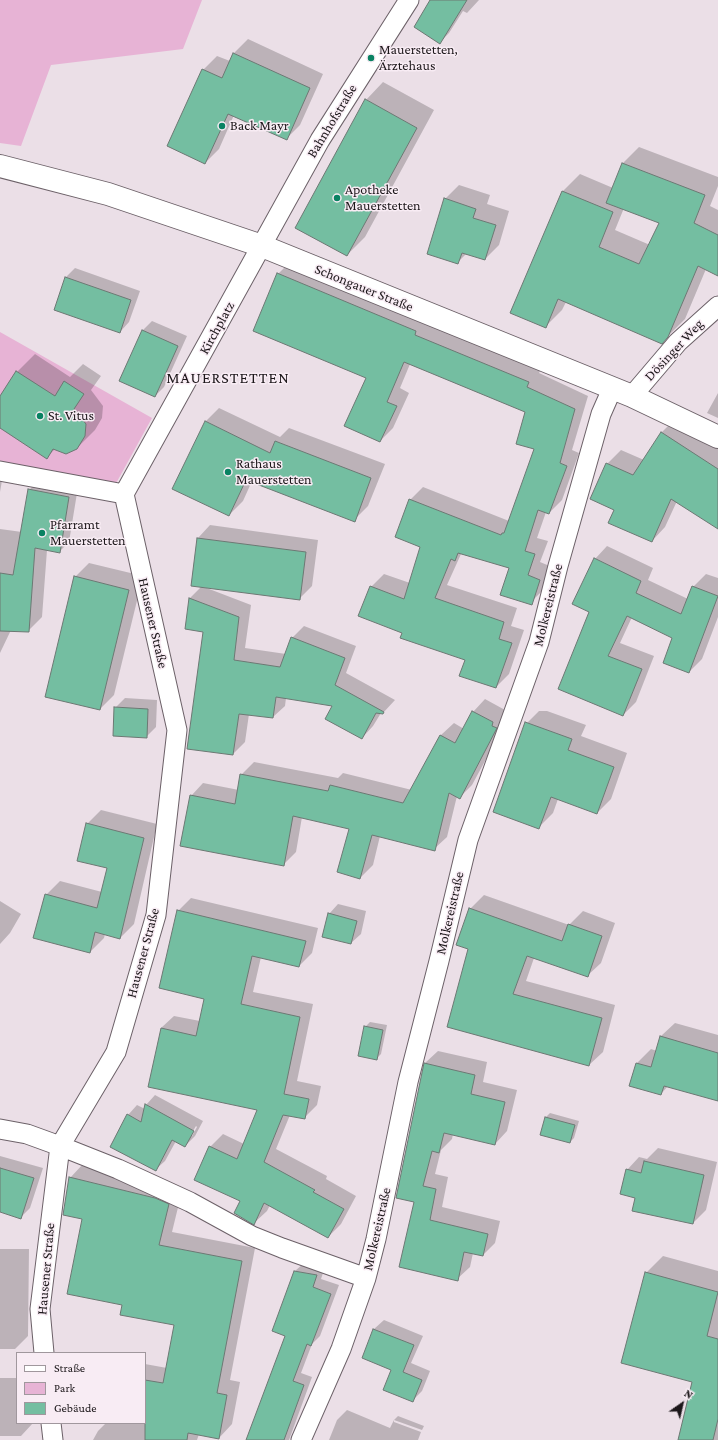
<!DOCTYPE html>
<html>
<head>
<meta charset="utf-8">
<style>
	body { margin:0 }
	#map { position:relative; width:718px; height:1440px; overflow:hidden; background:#ebdfe7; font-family:"Crimson Pro",serif }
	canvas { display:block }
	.legend { position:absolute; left:16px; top:1352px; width:130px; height:72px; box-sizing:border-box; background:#f8ecf4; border:1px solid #a0979d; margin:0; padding:5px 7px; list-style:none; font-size:12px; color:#1c171a }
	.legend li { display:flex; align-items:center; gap:8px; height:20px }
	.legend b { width:20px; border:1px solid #a0979d }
	.north { position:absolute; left:662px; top:1384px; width:40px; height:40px; -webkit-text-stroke:3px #f8ecf4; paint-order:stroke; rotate:34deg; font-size:11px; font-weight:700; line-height:16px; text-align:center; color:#1c171a }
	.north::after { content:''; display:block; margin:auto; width:14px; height:18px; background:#1c171a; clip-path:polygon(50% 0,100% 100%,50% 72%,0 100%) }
</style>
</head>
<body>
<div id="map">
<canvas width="718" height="1440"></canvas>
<ul class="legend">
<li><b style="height:5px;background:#fff"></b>Straße</li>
<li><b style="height:11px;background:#e7b3d5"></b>Park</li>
<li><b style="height:11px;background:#74bea1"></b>Gebäude</li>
</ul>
<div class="north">N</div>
</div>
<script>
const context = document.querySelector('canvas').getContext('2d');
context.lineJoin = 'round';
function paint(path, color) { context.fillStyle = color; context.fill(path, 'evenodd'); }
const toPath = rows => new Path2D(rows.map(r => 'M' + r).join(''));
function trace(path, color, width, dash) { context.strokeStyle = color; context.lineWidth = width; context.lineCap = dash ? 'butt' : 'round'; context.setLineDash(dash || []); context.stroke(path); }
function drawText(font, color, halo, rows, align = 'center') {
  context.font = font + ' "Crimson Pro",serif'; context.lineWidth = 3; context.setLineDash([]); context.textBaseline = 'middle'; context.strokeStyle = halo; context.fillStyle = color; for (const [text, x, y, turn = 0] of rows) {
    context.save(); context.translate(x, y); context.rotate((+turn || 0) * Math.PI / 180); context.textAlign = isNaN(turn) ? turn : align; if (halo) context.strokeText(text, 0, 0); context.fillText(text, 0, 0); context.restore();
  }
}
paint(toPath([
	[0,0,202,0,183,49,51,65,21,146,0,143],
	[0,332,152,418,114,487,0,463]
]), '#e7b3d5');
paint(toPath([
	[431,0,479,0,467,13,463,11,449,33,440,42],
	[248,39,323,74,300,125,286,139,234,115,219,149,205,163,169,146,203,70,217,56,230,61,234,53],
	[383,82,434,110,365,237,347,255,366,100],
	[639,147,718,177,718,186,710,206,718,210,718,274,706,269,685,319,662,342,566,302,562,310,545,327,512,313,563,191,580,174,613,188,623,163],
	[624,208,661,223,650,245,615,230],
	[459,185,490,195,487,204,509,211,499,245,485,259,467,253,457,263,445,199],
	[291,261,541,369,539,373,588,396,572,450,579,453,562,500,549,513,546,512,537,538,548,541,540,562,552,567,545,588,532,601,510,568,461,554,447,585,517,608,511,626,524,630,509,674,496,687,466,659,403,632,371,587,384,574,410,583,421,546,410,500,423,487,509,521,535,449,526,412,410,364,400,388,409,393,393,428,380,441,367,377,278,274],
	[75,268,140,291,129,322,120,332,66,277],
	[152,321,187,336,164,387,155,396,120,381,143,330],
	[35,354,70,377,83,364,101,376,91,390,103,406,102,418,95,430,77,448,55,449,47,457,0,427,0,398,17,372],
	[718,393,718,418,707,413],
	[219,408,280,437,289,428,385,464,368,506,354,520,252,481,243,501,229,515,205,422],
	[675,419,718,446,718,528,677,501,665,527,652,541,615,509,607,464,621,450,644,460,661,433],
	[0,468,4,469,0,492],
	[39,480,78,487,69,542,59,552,47,550,42,617,28,631,11,630,0,653,0,529,22,532,29,490],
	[210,525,318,540,312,586,299,599,204,587,251,605,245,648,286,654,292,638,304,626,356,646,346,673,395,700,383,713,381,713,373,726,362,738,333,705,286,698,285,706,273,717,249,714,245,742,233,754,204,631,186,628,190,598,202,586,192,585,198,538],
	[607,546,653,568,648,580,688,599,693,587,706,574,718,578,718,617,702,659,689,672,674,637,632,617,620,643,654,656,636,702,623,715,590,612,595,559],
	[89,563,143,576,114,695,100,709,75,577],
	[125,698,157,700,156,727,146,737,115,708],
	[485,699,505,710,505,724,472,785,459,798,457,796,447,837,434,849,380,836,373,865,360,878,350,829,302,817,296,852,283,865,191,796,203,783,239,790,241,775,254,762,338,778,343,773,412,790,441,735,454,723,464,729,473,712],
	[539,711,547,711,586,725,581,736,627,753,611,799,597,813,558,799,553,813,539,827,525,725],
	[101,810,157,824,134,924,120,938,105,934,104,938,90,952,46,895,60,881,102,892,108,868,87,824],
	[484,895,569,925,583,911,615,923,601,963,587,976,534,958,526,981,615,1005,603,1052,589,1065,448,1027,469,948,470,909],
	[191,898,318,928,312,953,299,966,261,957,253,992,313,1004,297,1081,321,1086,317,1105,304,1118,290,1115,276,1149,327,1176,326,1179,356,1196,341,1224,328,1237,270,1205,267,1211,254,1223,210,1147,223,1134,244,1144,258,1109,161,1028,174,1016,200,1021,205,998,178,911],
	[0,901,21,914,10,933,0,944],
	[338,904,366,911,361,934,351,943,329,914],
	[370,1022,387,1025,381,1054,376,1059,365,1027],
	[675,1023,718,1035,718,1100,668,1086,661,1094,631,1085,637,1063,651,1049,657,1051,661,1036],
	[438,1051,487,1062,483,1082,517,1090,507,1131,495,1144,453,1134,452,1139,441,1150,435,1174,448,1177,442,1207,500,1221,495,1243,483,1255,473,1253,470,1267,457,1279,415,1201,425,1063],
	[155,1095,203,1121,195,1136,185,1146,176,1141,165,1161,155,1170,128,1115,137,1105,145,1109,146,1105],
	[196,1126,197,1127,192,1136,190,1136],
	[550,1113,579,1121,574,1138,570,1142,546,1117],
	[658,1148,717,1162,706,1210,693,1223,636,1198,627,1170,639,1157,647,1159],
	[0,1156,43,1168,30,1208,21,1217,0,1211],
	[83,1164,182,1191,172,1232,255,1248,230,1380,240,1382,232,1424,219,1438,199,1434,197,1440,93,1440,98,1431,106,1423,145,1423,145,1364,167,1368,175,1325,123,1304,83,1219,70,1178],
	[0,1249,29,1249,28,1336,15,1349,0,1349],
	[663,1256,718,1271,718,1440,679,1440,693,1382,646,1273],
	[304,1263,325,1267,321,1279,339,1285,320,1336,312,1344,301,1373,312,1377,289,1440,250,1440,286,1335,295,1271],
	[384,1320,423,1336,411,1363,430,1371,422,1391,412,1401,393,1369,363,1357,374,1329],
	[0,1378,17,1378,17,1423,33,1423,21,1436,0,1436],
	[347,1410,390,1428,394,1420,394,1422,421,1432,418,1440,329,1440,337,1420],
	[398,1416,424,1426,422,1430,394,1420]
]), '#0003');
const building = toPath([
	[430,0,467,0,440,44,414,27,430,0],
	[233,53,310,88,287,140,228,114,205,164,167,146,202,69,222,78,233,53],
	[365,99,417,128,347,256,295,228,365,99],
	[622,163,705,195,694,223,718,235,718,276,698,266,668,337,662,344,558,299,546,328,510,313,562,191,613,212,599,247,639,264,659,223,606,203,622,163],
	[444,198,476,209,473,218,496,225,485,260,462,253,458,264,427,254,444,198],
	[277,273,416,331,415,335,529,382,527,387,575,409,560,463,567,466,549,514,538,510,525,551,535,554,528,575,540,580,532,605,500,595,509,568,458,553,455,561,451,559,435,598,504,622,499,639,512,643,496,688,459,676,465,660,400,638,402,633,358,616,370,586,404,599,420,547,395,537,409,499,501,535,502,533,504,533,534,449,516,444,525,412,404,362,387,402,397,406,380,442,344,426,366,378,253,331,277,273],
	[65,277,131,300,120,333,54,310,65,277],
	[142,330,178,346,155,397,119,381,142,330],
	[16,371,55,396,64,381,84,394,74,409,86,424,85,436,77,449,66,454,53,449,47,459,0,428,0,396,16,371],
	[205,421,270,453,275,441,371,478,355,522,246,480,229,516,172,489,205,421],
	[661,432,718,469,718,529,671,499,652,542,608,523,614,510,590,499,606,463,633,475,661,432],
	[28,489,69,497,60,553,35,548,29,632,0,631,0,573,13,575,28,489],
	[197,538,306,552,300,600,191,586,197,538],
	[594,558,641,581,636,593,681,614,692,586,718,596,689,673,663,663,672,638,627,616,608,656,642,669,623,716,558,689,589,612,572,604,594,558],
	[74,576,129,590,100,710,45,697,74,576],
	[189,598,239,617,234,660,280,667,291,637,345,658,335,685,384,712,383,714,376,713,362,739,325,719,332,706,276,697,273,718,239,714,233,755,187,749,203,632,185,629,189,598],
	[114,707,148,709,147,738,113,736,114,707],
	[472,711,493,722,492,726,497,728,460,799,449,793,435,851,372,835,360,879,337,872,349,829,293,816,284,866,180,846,190,795,235,804,240,774,328,791,330,785,403,803,440,735,455,743,472,711],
	[525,722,572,739,568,750,614,767,597,814,551,797,539,829,493,812,525,722],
	[86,823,144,838,120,939,95,932,90,953,33,938,45,894,97,908,107,868,77,861,86,823],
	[469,908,562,941,568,924,602,936,588,977,527,956,513,994,602,1018,589,1066,447,1027,468,949,456,945,469,908],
	[177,910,306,941,299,967,252,956,241,1004,300,1017,284,1094,309,1099,305,1119,283,1115,264,1162,315,1190,313,1192,344,1209,328,1238,264,1203,254,1225,234,1213,240,1201,194,1180,209,1146,237,1159,257,1110,148,1087,161,1028,196,1036,204,999,159,988,177,910],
	[328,913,357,921,351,944,322,937,328,913],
	[364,1026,383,1030,377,1060,358,1056,364,1026],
	[660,1036,718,1053,718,1101,664,1086,661,1095,629,1086,636,1063,651,1067,660,1036],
	[424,1063,475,1075,471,1094,505,1102,495,1145,444,1133,439,1153,432,1151,423,1186,436,1189,430,1220,488,1234,483,1256,464,1252,458,1281,399,1267,414,1202,396,1198,424,1063],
	[145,1104,194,1131,185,1147,172,1140,156,1171,110,1147,127,1114,141,1122,145,1104],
	[545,1117,575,1125,570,1143,540,1135,545,1117],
	[644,1161,704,1175,693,1224,632,1211,635,1198,620,1194,626,1169,641,1173,644,1161],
	[0,1168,34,1178,21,1219,0,1212,0,1168],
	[69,1177,155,1198,169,1204,159,1245,242,1261,217,1393,227,1395,219,1439,188,1433,187,1440,145,1440,145,1380,163,1383,174,1325,120,1315,122,1305,67,1294,82,1219,63,1215,69,1177],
	[294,1271,317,1275,313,1287,331,1294,311,1346,307,1344,293,1381,304,1385,284,1440,246,1440,285,1336,272,1331,294,1271],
	[645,1272,718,1292,707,1336,718,1339,718,1419,713,1440,678,1440,692,1382,621,1363,645,1272],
	[373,1329,414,1345,403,1372,422,1380,413,1402,383,1390,391,1370,362,1358,373,1329]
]);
paint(building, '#74bea1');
trace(building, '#6c7873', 1);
const street = toPath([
	[632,396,678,342,718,306],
	[0,471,124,494],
	[124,494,320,140,409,0],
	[0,1129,27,1134,60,1146,118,1169,190,1202,252,1236,282,1248,366,1278],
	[44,1353,40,1309,60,1146,116,1052,156,915,177,730,124,494],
	[51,1423,53,1440],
	[301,1440,341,1349,366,1278,376,1239,408,1082,439,961,468,840,539,642,558,566,601,414,612,389]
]);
const secondary = toPath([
	[0,166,108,194,262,246,632,396,718,437]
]);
trace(street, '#6c6168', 21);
trace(secondary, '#6c6168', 24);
trace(street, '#fff', 19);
trace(secondary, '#fff', 22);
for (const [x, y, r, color] of [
	[371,58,4,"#098262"],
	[222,126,4,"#098262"],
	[337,198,4,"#098262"],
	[40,416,4,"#098262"],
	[228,472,4,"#098262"],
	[42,533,4,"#098262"]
]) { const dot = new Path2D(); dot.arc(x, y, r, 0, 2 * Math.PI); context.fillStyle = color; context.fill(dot); trace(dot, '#f8ecf4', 1.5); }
drawText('14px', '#1c171a', '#f8ecf4', [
	["Mauerstetten,",379,50],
	["Ärztehaus",379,66],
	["Back Mayr",230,126],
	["Apotheke",345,190],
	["Mauerstetten",345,206],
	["St. Vitus",48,416],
	["Rathaus",236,464],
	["Mauerstetten",236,480],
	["Pfarramt",50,525],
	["Mauerstetten",50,541]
], 'left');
drawText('14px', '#1c171a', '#f8ecf4', [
	["Bahnhofstraße",332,121,-59],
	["Schongauer Straße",364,288,22],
	["Kirchplatz",217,328,-61],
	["Dösinger Weg",674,350,-47],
	["Molkereistraße",548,605,-76],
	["Hausener Straße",153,623,77],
	["Molkereistraße",450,913,-77],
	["Hausener Straße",143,953,-75],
	["Molkereistraße",377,1229,-77],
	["Hausener Straße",46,1269,-85]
]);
context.letterSpacing = '1px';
drawText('16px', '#1c171a', '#f8ecf4', [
	["MAUERSTETTEN",228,378]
]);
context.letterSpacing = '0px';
</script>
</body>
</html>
